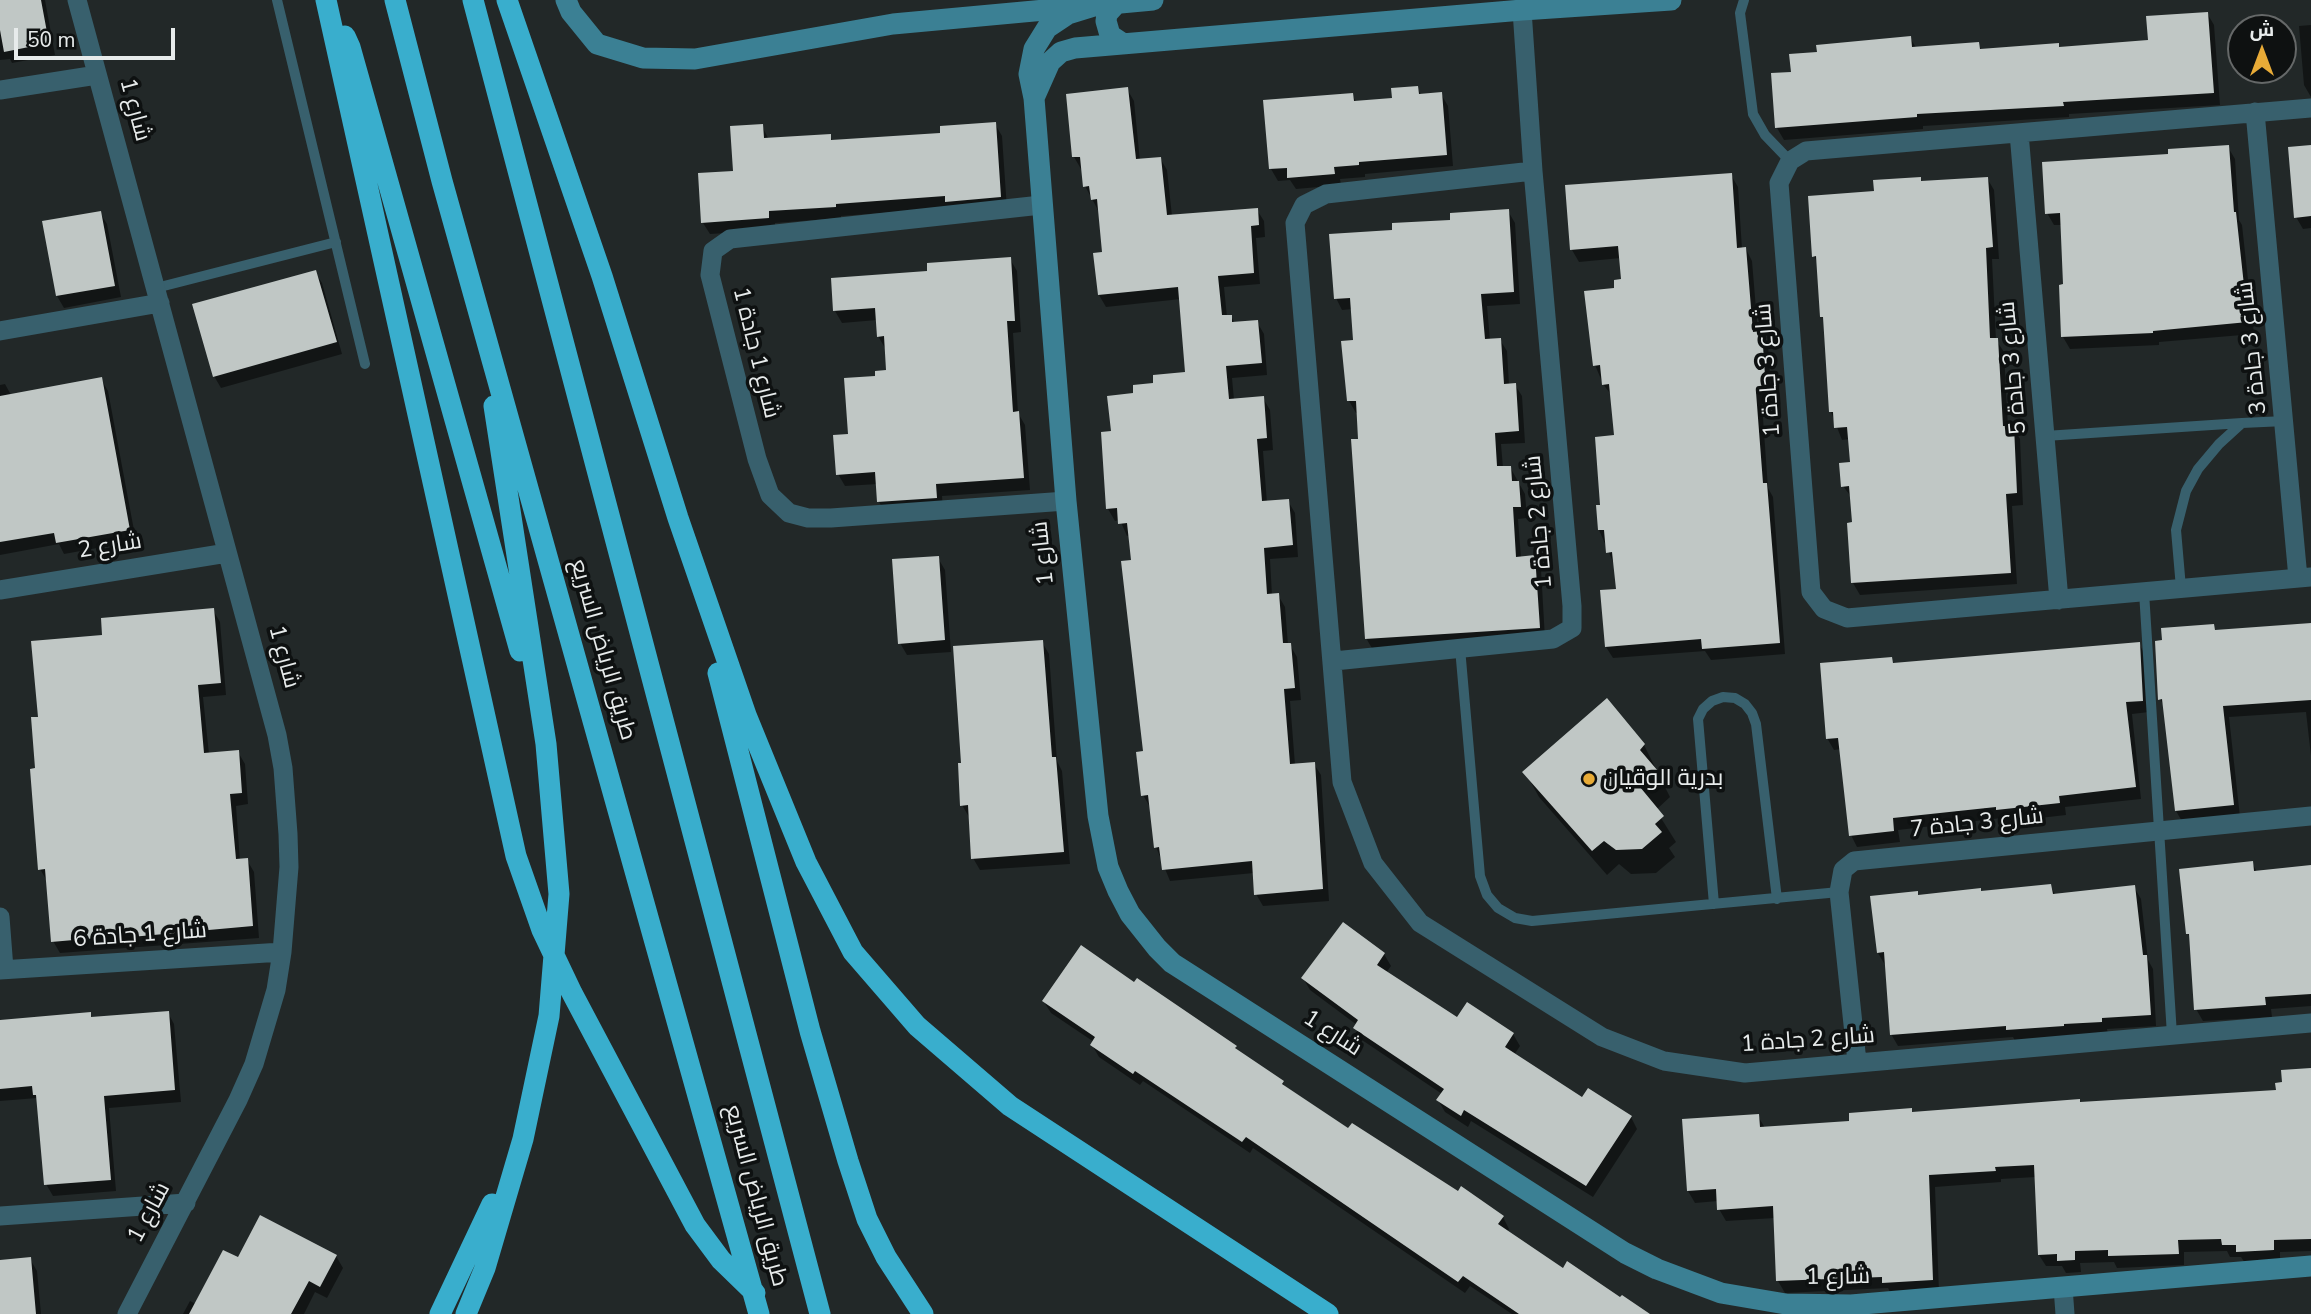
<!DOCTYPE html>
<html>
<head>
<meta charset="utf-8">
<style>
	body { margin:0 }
	#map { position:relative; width:2311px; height:1314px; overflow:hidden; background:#222828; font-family:"Nunito Sans",Cairo,sans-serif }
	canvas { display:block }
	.north { position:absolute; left:2227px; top:14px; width:70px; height:70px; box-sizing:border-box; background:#0e1111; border:2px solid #656868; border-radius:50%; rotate:0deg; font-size:19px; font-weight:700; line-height:28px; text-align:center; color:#e7ebeb }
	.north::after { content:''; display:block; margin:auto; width:24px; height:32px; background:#e8ab37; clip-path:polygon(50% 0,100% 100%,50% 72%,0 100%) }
	.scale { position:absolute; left:14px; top:28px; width:161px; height:32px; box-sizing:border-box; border:4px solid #e7ebeb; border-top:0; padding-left:9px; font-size:21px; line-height:24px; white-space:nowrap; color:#e7ebeb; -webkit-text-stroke:5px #0e1111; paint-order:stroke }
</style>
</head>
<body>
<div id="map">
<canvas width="2311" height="1314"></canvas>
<div class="north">ش</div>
<div class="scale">50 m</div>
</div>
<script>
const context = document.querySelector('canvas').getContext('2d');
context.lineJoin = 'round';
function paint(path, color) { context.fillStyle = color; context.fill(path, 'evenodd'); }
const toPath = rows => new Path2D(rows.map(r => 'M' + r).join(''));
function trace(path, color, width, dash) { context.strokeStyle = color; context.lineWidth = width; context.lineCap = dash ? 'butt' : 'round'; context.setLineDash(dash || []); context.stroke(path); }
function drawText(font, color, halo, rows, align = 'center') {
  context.font = font + ' "Nunito Sans",Cairo,sans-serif'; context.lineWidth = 7; context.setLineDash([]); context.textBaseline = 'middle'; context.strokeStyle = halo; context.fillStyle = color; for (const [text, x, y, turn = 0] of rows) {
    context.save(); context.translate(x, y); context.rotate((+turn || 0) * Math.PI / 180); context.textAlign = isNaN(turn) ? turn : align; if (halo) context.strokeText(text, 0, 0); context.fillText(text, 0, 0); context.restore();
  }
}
paint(toPath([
	[0,0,45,0,55,55,12,63,10,59,0,60],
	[2207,13,2214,25,2220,105,2069,114,2069,117,1923,126,1923,129,1784,140,1777,128,1772,75,1793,73,1819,54,1910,38,1917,49,1978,44,1982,51,2058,45,2060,48,2150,42],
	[2311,25,2311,97,2304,85,2299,26],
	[1417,88,1422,96,1441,94,1448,106,1453,166,1365,174,1365,177,1340,179,1341,185,1296,189,1290,180,1278,181,1271,169,1352,95,1357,103,1394,100],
	[1127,89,1134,101,1140,161,1160,158,1167,170,1172,216,1257,210,1264,221,1265,237,1256,238,1260,284,1224,287,1227,317,1231,316,1235,324,1257,322,1264,334,1267,375,1232,378,1234,400,1263,398,1270,410,1273,450,1263,451,1267,503,1288,501,1295,513,1298,557,1270,559,1272,596,1278,595,1285,607,1288,645,1290,645,1297,657,1301,700,1290,701,1295,765,1314,764,1321,775,1329,901,1263,906,1256,894,1254,873,1170,881,1156,847,1150,807,1143,795,1145,753,1130,535,1127,536,1120,520,1115,521,1108,509,1113,432,1135,395,1187,374,1181,299,1106,307,1099,295,1104,253,1099,212,1085,186,1083,168,1081,169,1074,157],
	[995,124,1002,136,1007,209,950,208,841,216,841,218,775,223,775,230,710,234,703,223,762,126,769,140,830,136,833,142,942,134],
	[2228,147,2235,159,2239,220,2242,225,2254,334,2159,342,2159,345,2070,349,2063,337,2065,286,2062,225,2054,225,2047,213,2170,156],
	[2311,147,2311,228,2303,229,2296,217],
	[1731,175,1738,187,1742,249,1746,249,1752,261,1758,333,1761,333,1768,345,1772,403,1762,404,1768,488,1773,497,1785,654,1711,660,1705,651,1613,658,1606,647,1618,591,1614,564,1599,530,1615,437,1612,396,1603,384,1595,365,1616,290,1623,281,1621,258,1579,262,1572,250],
	[1920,178,1922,183,1987,178,1994,190,1999,259,1992,259,1996,340,2004,352,2008,428,2013,427,2020,439,2023,505,2012,506,2017,584,1860,595,1853,583,1852,498,1843,486,1852,464,1850,439,1842,440,1831,412,1825,322,1822,316,1818,264,1814,256,1876,193],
	[1508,211,1515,223,1520,304,1487,306,1490,340,1500,340,1507,351,1509,385,1515,385,1522,396,1525,443,1501,444,1503,468,1510,467,1525,494,1527,518,1518,519,1521,558,1534,557,1541,569,1545,639,1373,650,1366,638,1359,413,1356,413,1349,401,1355,342,1353,309,1342,310,1336,298,1394,232],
	[100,213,107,224,121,297,64,308,57,296],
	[1010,259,1017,271,1021,332,1013,333,1018,413,1025,425,1030,490,942,496,943,510,886,514,879,502,878,484,845,486,838,474,849,436,877,378,888,372,885,348,878,336,877,320,842,323,835,311,929,273],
	[315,272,322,283,342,354,221,388,214,376],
	[101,379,108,391,136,541,64,554,59,544,0,555,0,385,5,384,11,395],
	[938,558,945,570,951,652,907,655,900,643],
	[213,610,220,622,226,695,203,697,209,754,238,752,245,764,248,804,236,806,240,861,247,860,254,872,259,938,60,953,53,941,47,881,40,869,37,770,40,718,104,636],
	[2311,623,2311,756,2306,712,2229,717,2240,817,2183,823,2176,811,2165,708,2160,699,2213,626,2216,631],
	[1042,642,1049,654,1057,761,1062,771,1070,864,980,870,973,858,969,817,962,805],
	[2139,644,2146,656,2149,712,2132,714,2141,799,2065,807,2066,815,2005,822,2002,818,1898,830,1900,842,1857,847,1851,835,1841,749,1834,750,1827,738,1891,659,1895,665],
	[1644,745,1670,797,1656,810,1676,842,1669,848,1675,857,1656,873,1631,874,1619,864,1607,875,1539,797,1525,772],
	[2252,863,2257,872,2311,866,2311,1006,2271,1009,2272,1017,2203,1021,2196,1009,2192,940,2188,934],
	[2050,885,2056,896,2134,887,2141,899,2148,960,2153,969,2156,1026,2107,1029,2108,1034,2015,1041,2013,1037,1898,1046,1891,1034,1885,965,1878,953,1917,893,1919,897],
	[1384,954,1391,966,1386,973,1458,1019,1467,1005,1513,1034,1520,1046,1514,1055,1583,1099,1631,1117,1637,1129,1593,1197,1471,1121,1468,1127,1445,1112,1438,1100,1442,1094,1362,1040,1355,1028,1357,1025,1310,990,1303,978],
	[1134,984,1235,1047,1238,1052,1283,1083,1286,1089,1349,1131,1503,1217,1509,1229,1507,1232,1563,1270,1647,1314,1512,1314,1470,1286,1465,1293,1253,1148,1250,1153,1143,1081,1140,1085,1099,1057,1092,1045,1094,1042,1051,1013,1044,1002],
	[168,1013,174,1024,181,1102,109,1108,116,1191,53,1196,46,1184,37,1098,0,1101,0,1029,90,1014,92,1019],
	[2311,1070,2311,1251,2280,1252,2280,1262,2245,1263,2241,1257,2230,1257,2227,1251,2184,1252,2184,1265,2117,1268,2114,1262,2080,1263,2081,1272,2066,1273,2062,1266,2046,1266,2039,1255,2036,1177,2001,1179,2001,1182,1935,1187,1939,1292,1891,1294,1888,1288,1785,1293,1778,1281,1775,1218,1726,1221,1719,1209,1718,1201,1695,1203,1688,1191,1758,1116,1765,1128,1851,1123,1913,1113,2079,1100,2081,1104,2277,1092],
	[336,1256,343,1268,327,1298,315,1292,304,1314,183,1314,190,1301,196,1304,238,1260],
	[30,1259,37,1271,41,1314,0,1314,0,1262]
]), '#0007');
paint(toPath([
	[0,0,41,0,49,43,4,52,0,30],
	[2208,12,2214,93,2063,102,2064,106,1917,114,1917,117,1775,128,1771,73,1791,72,1789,54,1817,52,1816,45,1911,36,1912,47,1979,42,1980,49,2059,43,2059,47,2148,40,2146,16],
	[1418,86,1419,94,1442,92,1447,155,1359,162,1359,165,1334,167,1335,174,1287,178,1287,168,1269,169,1263,100,1353,93,1354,101,1392,98,1391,88],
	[1128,87,1136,159,1161,157,1167,215,1258,208,1259,225,1251,226,1254,273,1218,276,1222,315,1232,315,1232,322,1258,320,1262,363,1226,366,1229,399,1264,396,1267,438,1257,439,1262,501,1289,499,1293,545,1264,548,1267,594,1279,593,1283,643,1291,643,1295,688,1284,689,1290,764,1315,762,1323,889,1254,895,1252,861,1162,870,1159,847,1154,848,1148,795,1141,796,1136,752,1143,751,1121,561,1131,560,1127,523,1118,524,1117,508,1106,509,1101,432,1111,431,1107,396,1133,393,1133,385,1153,383,1153,375,1185,372,1178,287,1098,295,1093,253,1102,252,1097,199,1091,200,1089,186,1083,187,1080,157,1072,157,1066,94],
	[996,122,1001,197,945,202,945,196,836,204,836,207,769,211,769,218,701,223,698,173,733,171,730,126,763,124,764,138,831,134,831,140,940,133,940,126],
	[2229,145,2234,212,2236,212,2248,322,2153,331,2153,333,2061,337,2059,285,2063,284,2060,213,2045,214,2042,162,2168,154,2168,149],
	[2311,145,2311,216,2294,218,2288,147],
	[1732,173,1737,248,1746,247,1753,332,1762,331,1766,391,1756,392,1763,483,1767,483,1780,643,1702,649,1701,639,1605,647,1600,590,1616,589,1612,552,1606,553,1604,530,1598,530,1596,505,1600,505,1595,437,1614,435,1609,384,1602,385,1600,365,1593,366,1584,291,1614,288,1614,280,1621,279,1618,246,1570,250,1565,185],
	[1921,177,1921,181,1988,177,1993,247,1986,248,1990,338,1998,338,2003,426,2014,426,2017,493,2006,494,2011,573,1851,583,1847,523,1852,522,1849,486,1841,487,1839,463,1850,462,1847,427,1834,428,1833,412,1829,412,1823,317,1820,317,1816,256,1812,257,1808,196,1874,191,1873,180],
	[1509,209,1514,292,1481,294,1485,339,1501,338,1504,384,1516,383,1519,431,1495,433,1497,466,1511,466,1512,481,1519,481,1521,507,1513,507,1516,557,1535,555,1540,628,1365,639,1351,439,1358,439,1356,401,1347,401,1341,341,1353,340,1350,298,1334,299,1329,234,1392,230,1392,223,1450,220,1450,213],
	[101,211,115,286,56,296,42,221],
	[1011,257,1015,321,1007,321,1013,412,1019,411,1024,478,936,484,937,498,877,502,875,472,836,475,833,435,848,434,844,378,875,376,875,371,886,370,884,336,877,337,875,308,833,311,831,278,927,271,927,263],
	[316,270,337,342,213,377,192,304],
	[102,377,130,530,56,543,54,533,0,542,0,396],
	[939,556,945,640,898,644,892,559],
	[214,608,221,683,198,685,204,753,239,750,242,793,230,794,236,859,248,858,253,926,131,937,131,935,51,942,45,869,38,870,30,769,35,768,31,717,38,717,31,641,102,635,101,618],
	[2311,623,2311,700,2223,706,2234,805,2175,811,2162,699,2158,700,2155,641,2162,640,2161,628,2214,624,2215,630],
	[1043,640,1052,757,1056,757,1064,852,971,859,968,805,960,806,958,763,961,763,953,646],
	[2140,642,2143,701,2126,702,2136,787,2059,796,2060,803,1996,810,1996,807,1893,818,1894,831,1849,836,1838,738,1826,739,1820,663,1892,657,1893,663],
	[1607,698,1645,744,1640,750,1658,771,1640,787,1664,816,1655,824,1662,832,1642,849,1616,850,1604,841,1592,851,1522,772],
	[2253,861,2254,871,2311,865,2311,994,2265,997,2266,1005,2194,1010,2189,934,2186,934,2179,869],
	[2051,884,2053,894,2135,885,2143,955,2147,955,2151,1015,2102,1018,2102,1022,2064,1024,2064,1026,2006,1030,2006,1026,1890,1035,1884,952,1877,953,1870,896,1918,891,1918,895,1981,888,1981,891],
	[1343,922,1385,953,1377,965,1457,1017,1467,1002,1514,1033,1505,1047,1582,1097,1588,1088,1632,1116,1586,1186,1464,1110,1461,1116,1436,1100,1444,1089,1353,1028,1358,1020,1301,978],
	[1081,945,1134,982,1137,978,1237,1046,1235,1048,1284,1081,1282,1084,1348,1128,1352,1123,1458,1191,1461,1186,1504,1216,1498,1224,1563,1268,1567,1261,1620,1297,1622,1295,1650,1314,1519,1314,1463,1276,1458,1282,1246,1137,1242,1142,1135,1071,1133,1074,1090,1045,1095,1037,1042,1001],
	[169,1011,175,1090,104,1096,111,1180,44,1185,36,1095,33,1095,32,1086,0,1089,0,1020,91,1012,91,1017],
	[2311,1068,2311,1239,2274,1240,2274,1250,2236,1252,2236,1245,2222,1245,2221,1239,2178,1240,2179,1254,2108,1256,2108,1250,2075,1251,2075,1260,2057,1261,2057,1254,2038,1255,2034,1165,1995,1167,1996,1171,1929,1175,1933,1280,1882,1283,1882,1277,1776,1281,1773,1206,1717,1210,1716,1189,1687,1191,1682,1119,1759,1114,1760,1127,1849,1121,1849,1113,1912,1108,1912,1112,2080,1099,2080,1102,2276,1090,2275,1083,2282,1082,2281,1070],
	[260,1215,337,1255,320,1287,309,1281,291,1314,189,1314,223,1250,238,1257],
	[31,1257,36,1314,0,1314,0,1260]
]), '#c0c7c5');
trace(toPath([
	[277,0,365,364],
	[1744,0,1740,13,1753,114,1765,135,1790,161],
	[156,288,336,242],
	[2045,436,2242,423],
	[2181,588,2176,530,2186,491,2198,469,2219,444,2242,423,2285,421],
	[2144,592,2172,1035],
	[1460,648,1480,876,1487,895,1498,908,1515,918,1532,921,1839,892],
	[1714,904,1698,719,1703,709,1712,701,1723,697,1735,698,1745,704,1752,713,1756,724,1777,899]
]), '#38606d', 10);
trace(toPath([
	[77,0,277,735,283,768,288,834,289,867,282,952,276,990,254,1064,238,1100,127,1314],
	[0,90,97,75],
	[2311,108,1806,151,1790,161,1779,183,1811,592,1824,609,1847,618,2311,577],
	[2255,112,2298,578],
	[2019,133,2059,600],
	[1533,171,1326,194,1304,205,1295,223,1342,782,1373,863,1420,923,1602,1037,1664,1061,1745,1073,2311,1023],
	[1041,205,730,239,713,251,710,275,757,459,770,495,789,513,808,518,831,518,1066,501],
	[0,331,160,303],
	[0,590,227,553],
	[1334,661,1553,639,1572,628,1572,606,1533,171,1522,10],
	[0,917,4,969],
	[0,970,282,952],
	[1857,1062,1839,892,1843,870,1854,861,2311,816],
	[0,1216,186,1203],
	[2063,1287,2065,1314]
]), '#38606d', 19);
trace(toPath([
	[566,0,571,12,597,44,643,58,695,59,893,24,1153,0],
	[1117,3,1107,14,1106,21,1110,35,1122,43],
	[1094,6,1068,14,1047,28,1034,49,1029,74,1034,98,1066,501,1098,816,1108,867,1118,891,1130,914,1157,948,1172,963,1625,1253,1657,1269,1721,1293,1786,1304,1851,1305,2311,1266],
	[1034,98,1050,62,1061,52,1075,48,1522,10,1671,0]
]), '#3b8094', 21);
trace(toPath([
	[326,0,516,856,542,930,572,993,695,1225,721,1260,755,1293],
	[395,0,442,181,759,1314],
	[473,0,820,1314],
	[507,0,602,276,678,518,746,715,806,862,853,952,917,1026,1010,1106,1328,1314],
	[345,36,350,47,520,651],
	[718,673,810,1031,848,1161,867,1219,886,1257,923,1314],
	[440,1314,492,1204],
	[466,1314,485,1268,523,1139,549,1016,559,894,546,744,494,406]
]), '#39aecd', 21);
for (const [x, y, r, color] of [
	[1589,779,7,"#e8ab37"]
]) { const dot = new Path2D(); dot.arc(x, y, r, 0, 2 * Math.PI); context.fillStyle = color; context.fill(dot); trace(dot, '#0e1111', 2.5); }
drawText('23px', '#e7ebeb', '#0e1111', [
	["شارع 1",134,110,75],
	["شارع 3 جادة 3",2253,348,-96],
	["شارع 1 جادة 1",755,353,76],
	["شارع 3 جادة 5",2014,368,-95],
	["شارع 3 جادة 1",1769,370,-94],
	["شارع 2 جادة 1",1540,522,-95],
	["شارع 2",110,547,-9],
	["شارع 1",1044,553,-96],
	["طريق الرياض السريع",602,650,74],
	["شارع 1",283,657,75],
	["شارع 3 جادة 7",1977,824,-6],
	["شارع 1 جادة 6",140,936,-4],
	["شارع 1",1332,1034,33],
	["شارع 2 جادة 1",1808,1041,-4],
	["طريق الرياض السريع",755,1196,75],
	["شارع 1",150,1213,-62],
	["شارع 1",1838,1278,-1]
]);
drawText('23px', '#e7ebeb', '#0e1111', [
	["بدرية الوقيان",1603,779]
], 'left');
</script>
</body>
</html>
